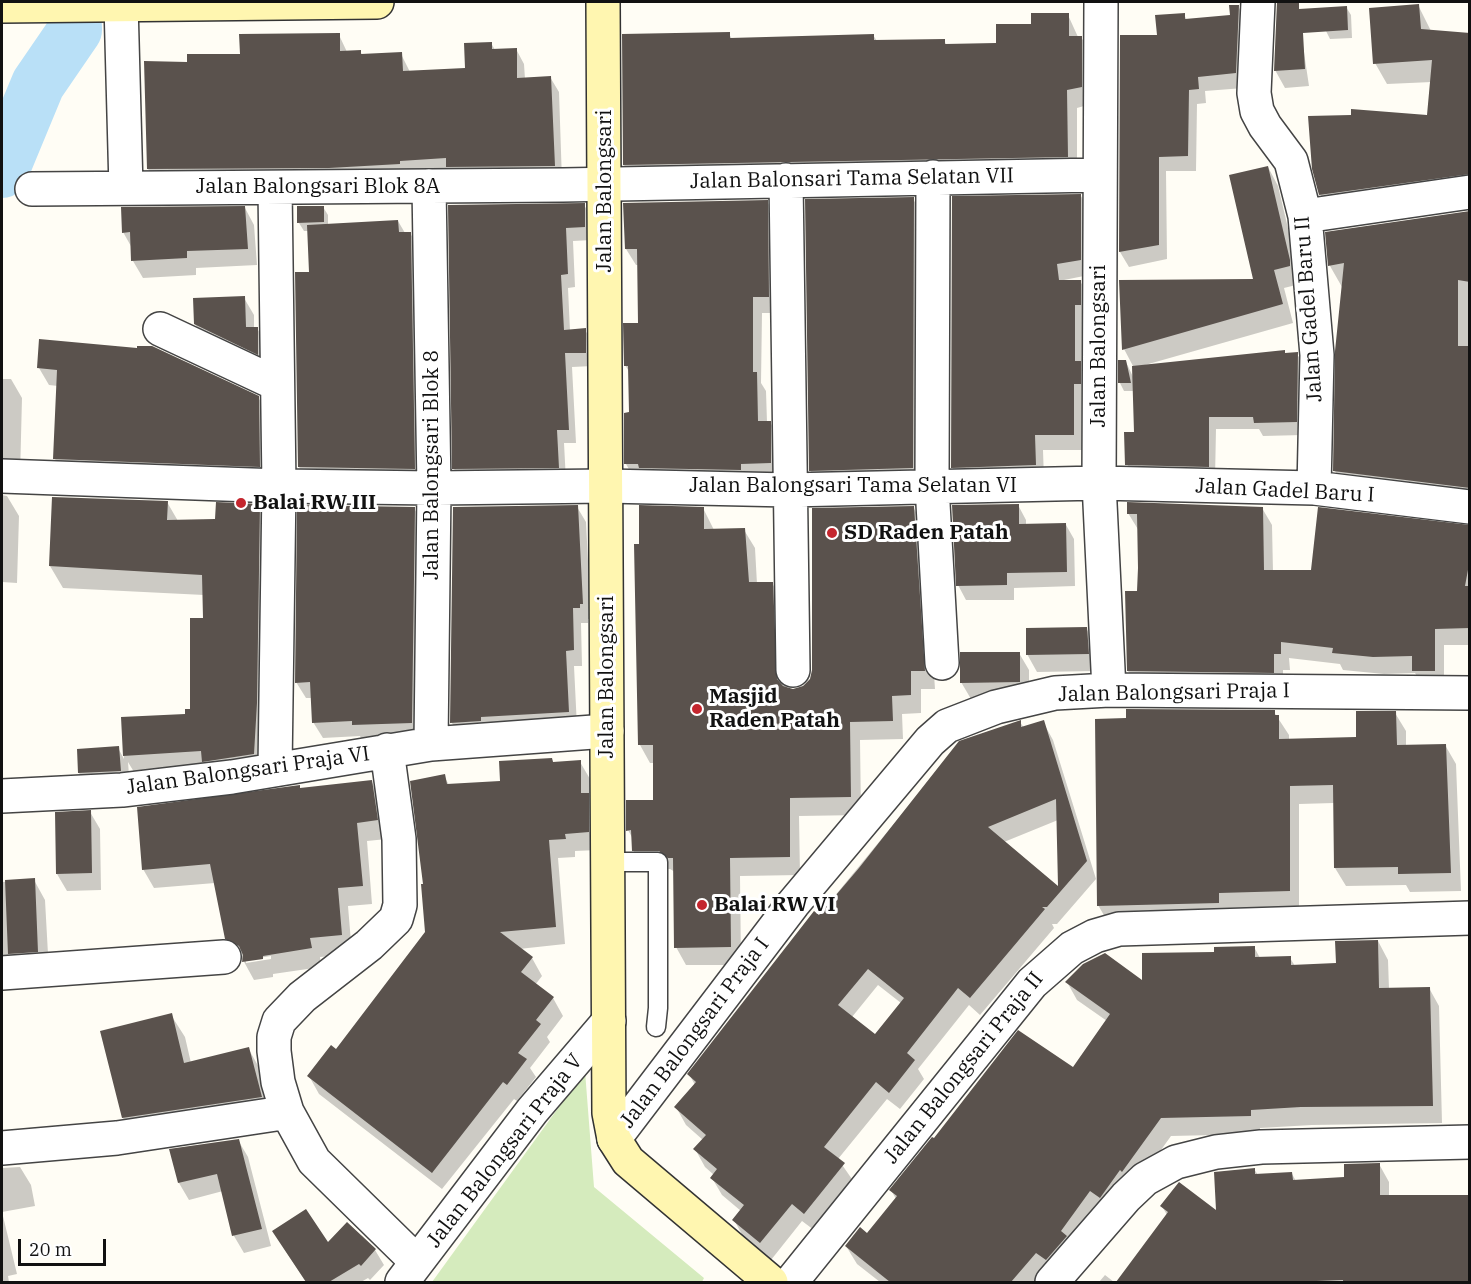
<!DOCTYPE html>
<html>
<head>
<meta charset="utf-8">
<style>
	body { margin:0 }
	#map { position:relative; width:1471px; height:1284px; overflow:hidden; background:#fffdf5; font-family:"IBM Plex Serif",serif }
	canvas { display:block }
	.frame { position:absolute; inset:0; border:3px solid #111; pointer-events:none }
	.scale { position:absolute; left:18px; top:1239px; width:88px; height:27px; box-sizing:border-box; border:3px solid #111; border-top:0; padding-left:8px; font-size:18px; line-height:21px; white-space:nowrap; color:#111; -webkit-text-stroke:4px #fff; paint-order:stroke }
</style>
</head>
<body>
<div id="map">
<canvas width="1471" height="1284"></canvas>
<div class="frame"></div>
<div class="scale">20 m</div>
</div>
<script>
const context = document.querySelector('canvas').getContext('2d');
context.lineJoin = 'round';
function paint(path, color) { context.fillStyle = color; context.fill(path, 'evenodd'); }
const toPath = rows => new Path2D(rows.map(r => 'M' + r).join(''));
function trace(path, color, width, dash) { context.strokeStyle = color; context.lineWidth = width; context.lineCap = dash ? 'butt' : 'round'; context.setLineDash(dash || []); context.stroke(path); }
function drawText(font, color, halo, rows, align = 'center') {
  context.font = font + ' "IBM Plex Serif",serif'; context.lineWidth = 6; context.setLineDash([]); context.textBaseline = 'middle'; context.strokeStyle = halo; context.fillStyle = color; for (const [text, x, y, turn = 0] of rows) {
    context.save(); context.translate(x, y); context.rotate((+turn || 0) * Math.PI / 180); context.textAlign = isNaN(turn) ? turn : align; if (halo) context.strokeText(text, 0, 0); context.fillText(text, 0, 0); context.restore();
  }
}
paint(toPath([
	[585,1071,594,1187,704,1278,702,1282,432,1282]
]), '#d5ebbd');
paint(toPath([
	[1278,2,1289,2,1299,19,1309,86,1285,88,1275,70],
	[1418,5,1431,31,1468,35,1470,18,1470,196,1333,216,1320,194,1428,116,1432,82,1387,84,1375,63],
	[1238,6,1247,21,1244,88,1205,91,1206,103,1197,104,1196,171,1166,171,1167,259,1129,267,1120,252,1121,37,1158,36,1184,15,1187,20,1232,17],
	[1346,7,1351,15,1352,38,1330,39,1326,31],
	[1068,15,1078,37,1081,37,1092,55,1091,104,1077,108,1077,174,634,183,624,165,729,34,732,39,873,35,877,41,944,40,947,46,998,45,1033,26],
	[339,35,347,52,360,52,363,55,401,54,410,72,466,70,491,43,495,50,516,49,524,64,525,79,550,77,559,92,562,181,157,184,148,169,189,64],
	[1268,167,1278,186,1300,279,1300,284,1284,288,1293,323,1145,365,1297,354,1305,367,1303,435,1263,436,1259,429,1216,429,1215,479,1134,477,1127,464,1135,433,1134,391,1124,391,1120,383,1120,362,1126,362,1134,379,1133,366,1124,349,1120,281,1255,281],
	[1081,196,1089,211,1089,275,1064,280,1080,281,1089,296,1089,320,1083,320,1083,368,1089,399,1082,399,1082,450,1043,450,1044,480,961,482,952,467],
	[913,199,922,214,921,484,819,486,810,470],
	[767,201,776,218,778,313,762,313,761,383,766,391,767,422,770,422,780,439,780,480,635,480,626,464,630,414,630,373,625,365,640,324,639,265,636,265,626,249],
	[584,205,592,218,592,240,573,241,575,287,568,288,570,331,585,330,593,343,593,366,572,367,576,443,564,443,566,481,462,482,454,469,450,206],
	[323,207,328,215,328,225,398,221,405,233,410,233,420,250,424,485,309,484,299,467,296,273,311,273,309,231,304,231,299,223],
	[245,208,254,225,257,265,196,268,196,275,143,278,133,261,132,248,123,232],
	[1470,213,1470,507,1347,492,1335,471,1342,287,1330,266,1327,233],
	[244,298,254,315,254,329,257,328,267,346,267,370,205,341,195,324],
	[41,341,258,397,268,415,269,483,65,476,55,459,58,386,49,385,39,368],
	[2,379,11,379,22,398,20,477,2,481],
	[2,495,7,496,19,516,17,583,2,582],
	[167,502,178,521,217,521,259,506,272,527,265,776,137,777,128,762,130,788,89,790,79,773,78,750,118,748,124,759,123,719,186,715,192,710,204,620,204,595,63,588,50,566],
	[1018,505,1026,520,1026,526,1066,525,1074,539,1075,586,1014,588,1014,600,966,600,958,585],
	[577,507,586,522,591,619,588,619,588,623,581,623,582,666,574,666,577,727,460,738,452,723,454,508],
	[913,507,924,526,935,689,921,689,921,713,902,714,903,739,860,740,861,815,799,816,800,875,740,876,741,965,686,965,676,947,675,872,670,869,644,869,633,850,633,839,628,830,655,801,654,763,650,763,640,745,641,546,703,508,714,530,744,530,755,548,757,584,772,583,783,602,786,688,793,690,804,687,811,679],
	[414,508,423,524,421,739,362,740,360,736,323,738,313,722,312,698,306,698,296,682],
	[1262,508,1272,525,1273,572,1312,571,1470,525,1470,645,1444,645,1444,687,1424,688,1415,673,1384,674,1343,670,1340,664,1289,658,1290,670,1283,670,1283,689,1138,688,1128,671,1138,592,1139,531,1128,513],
	[1086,628,1096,645,1097,671,1037,672,1027,654],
	[1019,653,1029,670,1029,699,971,699,961,682],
	[1274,712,1289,735,1289,740,1358,738,1395,713,1406,731,1406,746,1445,745,1456,764,1461,891,1410,892,1406,885,1346,886,1335,868,1334,803,1299,804,1299,909,1109,924,1098,905],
	[1020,722,1024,728,1043,722,1053,740,1096,879,1057,924,1052,924,1054,928,980,1015,969,1005,918,1069,924,1079,900,1109,887,1099,838,1159,854,1182,814,1230,802,1221,771,1260,744,1238,734,1220,741,1211,722,1195,712,1178,714,1175,705,1167,695,1149,703,1140,686,1125,676,1107,695,1085,689,1074,960,743],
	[1058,820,1060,889,1004,842],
	[878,985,901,1003,875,1036,852,1017],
	[552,760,554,763,580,762,590,779,590,799,598,812,598,850,575,851,575,857,558,858,565,944,519,949,532,958,542,976,535,985,553,998,563,1016,547,1037,550,1042,530,1068,536,1077,517,1101,514,1099,442,1189,319,1094,309,1076,337,1051,427,933,425,885,444,776,449,785,501,783],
	[371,781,382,800,387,839,367,841,372,904,348,906,352,954,320,957,321,967,273,974,273,977,254,980,243,960,237,957,226,938,215,883,154,888,143,869,301,789],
	[271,956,271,959,246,963,246,960],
	[90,812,100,829,101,890,67,891,57,874],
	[34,880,45,900,49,972,2,975,2,882],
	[1378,941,1388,960,1389,989,1429,988,1439,1006,1442,1123,1312,1125,1260,1128,1260,1134,1171,1136,1133,1189,1036,1282,880,1282,857,1264,846,1246,867,1235,896,1199,891,1190,1073,1069,1107,1021,1077,1000,1067,982,1144,983,1216,953,1254,947,1260,958,1290,958,1295,966,1337,965],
	[171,1015,185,1037,191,1063,248,1048,261,1071,274,1120,136,1141,123,1118],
	[238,1140,248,1157,271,1246,244,1253,234,1236,223,1191,189,1200,179,1183,171,1150],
	[1379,1164,1389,1182,1389,1197,1468,1196,1470,1282,1117,1282,1167,1215,1162,1206,1217,1213,1254,1169,1258,1175,1292,1174,1296,1181,1345,1179],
	[20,1167,31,1185,35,1206,2,1212,17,1274,8,1276,9,1282,2,1282,2,1168],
	[347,1224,375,1250,384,1265,370,1280,368,1278,361,1282,306,1282,283,1247,328,1244],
	[1105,1275,1114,1282,1099,1282]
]), '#0003');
trace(toPath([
	[2,171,38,84,75,30,74,2]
]), '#b9e0f7', 54);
paint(toPath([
	[1277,2,1299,2,1299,9,1347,6,1348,30,1303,33,1305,69,1274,71],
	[1419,4,1421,29,1470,33,1470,174,1319,195,1312,169,1308,116,1351,115,1351,109,1427,115,1432,60,1373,64,1369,8],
	[1229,5,1239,5,1236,73,1198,77,1199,89,1189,90,1188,156,1159,157,1159,245,1119,252,1120,35,1157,35,1155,15,1185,13,1185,19,1230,15],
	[1031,13,1069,13,1069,36,1082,36,1082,87,1067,90,1068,157,623,165,622,34,730,32,730,38,874,34,874,40,945,39,945,44,996,43,996,24,1031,24],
	[340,33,340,51,361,50,361,54,402,52,403,71,465,68,464,43,492,42,492,49,517,48,517,78,551,76,555,166,446,167,446,158,400,161,400,164,329,168,147,169,144,61,187,62,187,54,240,54,239,34],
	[1268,166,1290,260,1290,266,1274,270,1283,304,1122,350,1119,280,1253,279,1229,175],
	[1081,194,1081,260,1057,264,1059,280,1081,280,1081,305,1075,305,1075,361,1081,361,1081,384,1074,384,1074,435,1035,435,1036,465,951,468,952,196],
	[914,197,913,468,809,471,805,199],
	[768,200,769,297,753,297,753,372,757,372,758,421,771,421,771,463,741,464,741,470,639,468,638,464,624,464,624,413,629,412,628,366,624,366,623,323,638,323,637,249,625,249,623,203],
	[585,203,585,227,566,228,568,274,561,275,564,330,586,328,586,353,565,353,569,430,557,430,559,468,452,469,448,205],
	[245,206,248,249,187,251,187,258,131,261,130,232,122,233,121,207],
	[297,206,324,206,324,222,297,223],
	[1470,211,1470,282,1458,280,1458,346,1470,346,1470,488,1333,471,1335,351,1344,263,1328,266,1325,232],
	[398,220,399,232,411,232,415,469,298,467,295,272,309,272,307,225],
	[245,296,246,327,258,327,258,355,194,324,193,298],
	[39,339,137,348,137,346,152,346,259,396,260,467,53,459,57,370,37,368],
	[1285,350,1285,353,1298,352,1297,422,1254,423,1253,417,1209,417,1209,467,1125,465,1124,432,1134,432,1132,366],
	[1118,360,1126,360,1131,383,1118,383],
	[52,497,168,501,167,520,215,519,216,502,260,504,257,703,254,754,202,762,201,751,123,756,121,717,185,714,185,709,190,709,190,618,203,618,202,575,49,566],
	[1127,502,1263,507,1264,570,1311,570,1318,507,1470,525,1470,559,1465,586,1470,586,1470,628,1435,629,1435,671,1412,671,1412,656,1373,657,1332,653,1333,648,1281,642,1281,654,1274,654,1274,673,1127,671,1125,591,1137,591,1138,568,1137,514,1127,514],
	[1019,504,1019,524,1066,523,1067,572,1007,573,1007,585,956,586,952,505],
	[297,505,415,507,412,723,352,725,352,721,312,723,310,682,295,683],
	[578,505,583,604,580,604,580,608,573,608,574,650,566,651,569,712,481,717,481,721,450,723,453,507],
	[639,505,704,507,704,529,745,528,749,582,773,582,777,679,783,686,793,689,803,686,810,679,812,670,812,508,914,506,925,671,911,671,911,695,892,696,893,721,850,722,851,797,790,798,790,857,730,858,731,947,674,948,673,858,668,858,659,851,632,851,631,830,626,831,626,800,653,800,653,745,638,745,634,544,639,544],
	[1087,627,1089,654,1026,655,1026,628],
	[960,652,1020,652,1020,682,960,683],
	[1126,709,1275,710,1275,715,1279,715,1279,739,1356,737,1356,711,1396,711,1397,745,1446,744,1451,873,1398,874,1398,867,1334,868,1333,785,1290,786,1290,891,1219,893,1219,903,1097,906,1095,719,1126,718],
	[1021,720,1021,727,1044,720,1087,861,1047,907,1042,907,1045,909,970,998,958,988,907,1053,915,1060,889,1093,876,1082,824,1147,845,1163,804,1214,792,1204,760,1243,732,1220,744,1205,710,1178,717,1169,693,1149,706,1135,674,1107,696,1082,687,1074,814,911,819,915,859,868,959,741],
	[1056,799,1058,886,988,827],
	[868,969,904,998,875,1034,838,1005],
	[119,746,121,771,78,773,77,749],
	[552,758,553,762,581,760,581,793,589,793,589,832,565,834,566,839,549,840,556,927,500,932,533,957,521,972,554,997,536,1020,541,1024,518,1053,527,1059,507,1085,503,1082,432,1173,307,1076,331,1045,336,1049,425,932,421,884,423,884,410,781,445,774,447,784,500,781,499,761],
	[372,780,378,820,357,823,363,886,338,888,342,935,310,938,312,948,263,956,263,959,242,962,243,955,239,946,225,939,210,864,142,870,137,807,300,785,300,788],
	[91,810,92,873,56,874,55,812],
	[35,878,38,952,8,954,5,880],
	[1378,940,1379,988,1430,987,1433,1106,1301,1107,1251,1110,1251,1116,1161,1118,1122,1172,1120,1170,1100,1198,1090,1191,1061,1231,1067,1236,1046,1260,1036,1253,1011,1282,890,1282,845,1246,860,1227,867,1233,897,1196,889,1190,932,1137,934,1138,1018,1030,1073,1067,1110,1014,1065,982,1083,964,1105,953,1142,980,1142,953,1214,952,1214,947,1255,946,1255,957,1291,956,1291,965,1336,963,1335,941],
	[172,1013,184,1063,249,1047,262,1097,122,1118,100,1031],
	[239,1139,262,1229,232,1236,217,1174,178,1183,169,1149],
	[1380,1163,1380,1195,1469,1195,1470,1282,1343,1282,1343,1280,1290,1282,1116,1282,1168,1212,1160,1206,1179,1182,1216,1210,1214,1172,1255,1168,1255,1174,1292,1172,1293,1180,1344,1177,1344,1164],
	[306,1209,328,1242,347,1222,376,1249,361,1266,359,1264,329,1282,306,1282,272,1231]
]), '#5a524d');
const lane = toPath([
	[608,862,658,862,658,1008,656,1027]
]);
const street = toPath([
	[1101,2,1099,483,1109,690],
	[1258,2,1254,93,1257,111,1265,126,1291,161,1305,216,1317,355,1314,488],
	[121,4,126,188],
	[933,177,932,486,942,663],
	[786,180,793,670],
	[429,186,434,488,431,744],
	[275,188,279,486,275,769],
	[32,189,563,185,1098,175],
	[1305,216,1470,192],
	[160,329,277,384],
	[2,476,279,486,434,488,606,486,789,490,1099,483,1314,488,1470,507],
	[387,750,399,839,400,905,396,919,369,945,302,997,279,1021,274,1037,274,1051,278,1082,287,1112,314,1161,417,1262],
	[2,796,122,790,232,777,431,744,607,731],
	[2,973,224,957],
	[614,1139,793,904,930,741,947,726,996,707,1055,693,1109,690,1470,693],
	[2,1148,117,1138,276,1114],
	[402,1282,532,1111,609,1021],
	[791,1282,1032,983,1072,948,1095,936,1119,929,1470,918],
	[1052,1282,1126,1197,1145,1179,1176,1162,1216,1152,1261,1147,1470,1142]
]);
const secondary = toPath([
	[603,2,609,1113,614,1139,628,1161,771,1282],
	[2,6,377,2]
]);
trace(lane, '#444', 21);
trace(street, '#444', 36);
trace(secondary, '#333', 36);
trace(lane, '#fff', 18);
trace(street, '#fff', 33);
trace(secondary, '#fff6b0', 33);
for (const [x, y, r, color] of [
	[241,503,6,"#c4262e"],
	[832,533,6,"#c4262e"],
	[697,709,6,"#c4262e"],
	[702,905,6,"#c4262e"]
]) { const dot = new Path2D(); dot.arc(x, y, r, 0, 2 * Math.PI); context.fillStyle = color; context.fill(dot); trace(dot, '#fff', 2); }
drawText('21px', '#111', '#fff', [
	["Jalan Balonsari Tama Selatan VII",852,179,-1],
	["Jalan Balongsari Blok 8A",318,187],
	["Jalan Balongsari",605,191,-90],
	["Jalan Gadel Baru II",1309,309,-94],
	["Jalan Balongsari",1099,346,-90],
	["Jalan Balongsari Blok 8",432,465,-90],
	["Jalan Balongsari Tama Selatan VI",853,486],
	["Jalan Gadel Baru I",1285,491,3],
	["Jalan Balongsari",607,677,-90],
	["Jalan Balongsari Praja I",1174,693,-1],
	["Jalan Balongsari Praja VI",248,771,-8],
	["Jalan Balongsari Praja I",695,1033,-53],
	["Jalan Balongsari Praja II",964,1068,-51],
	["Jalan Balongsari Praja V",505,1151,-52]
]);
drawText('bold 21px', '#111', '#fff', [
	["Balai RW III",253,503],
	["SD Raden Patah",844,533],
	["Masjid",709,697],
	["Raden Patah",709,721],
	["Balai RW VI",714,905]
], 'left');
</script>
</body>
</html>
